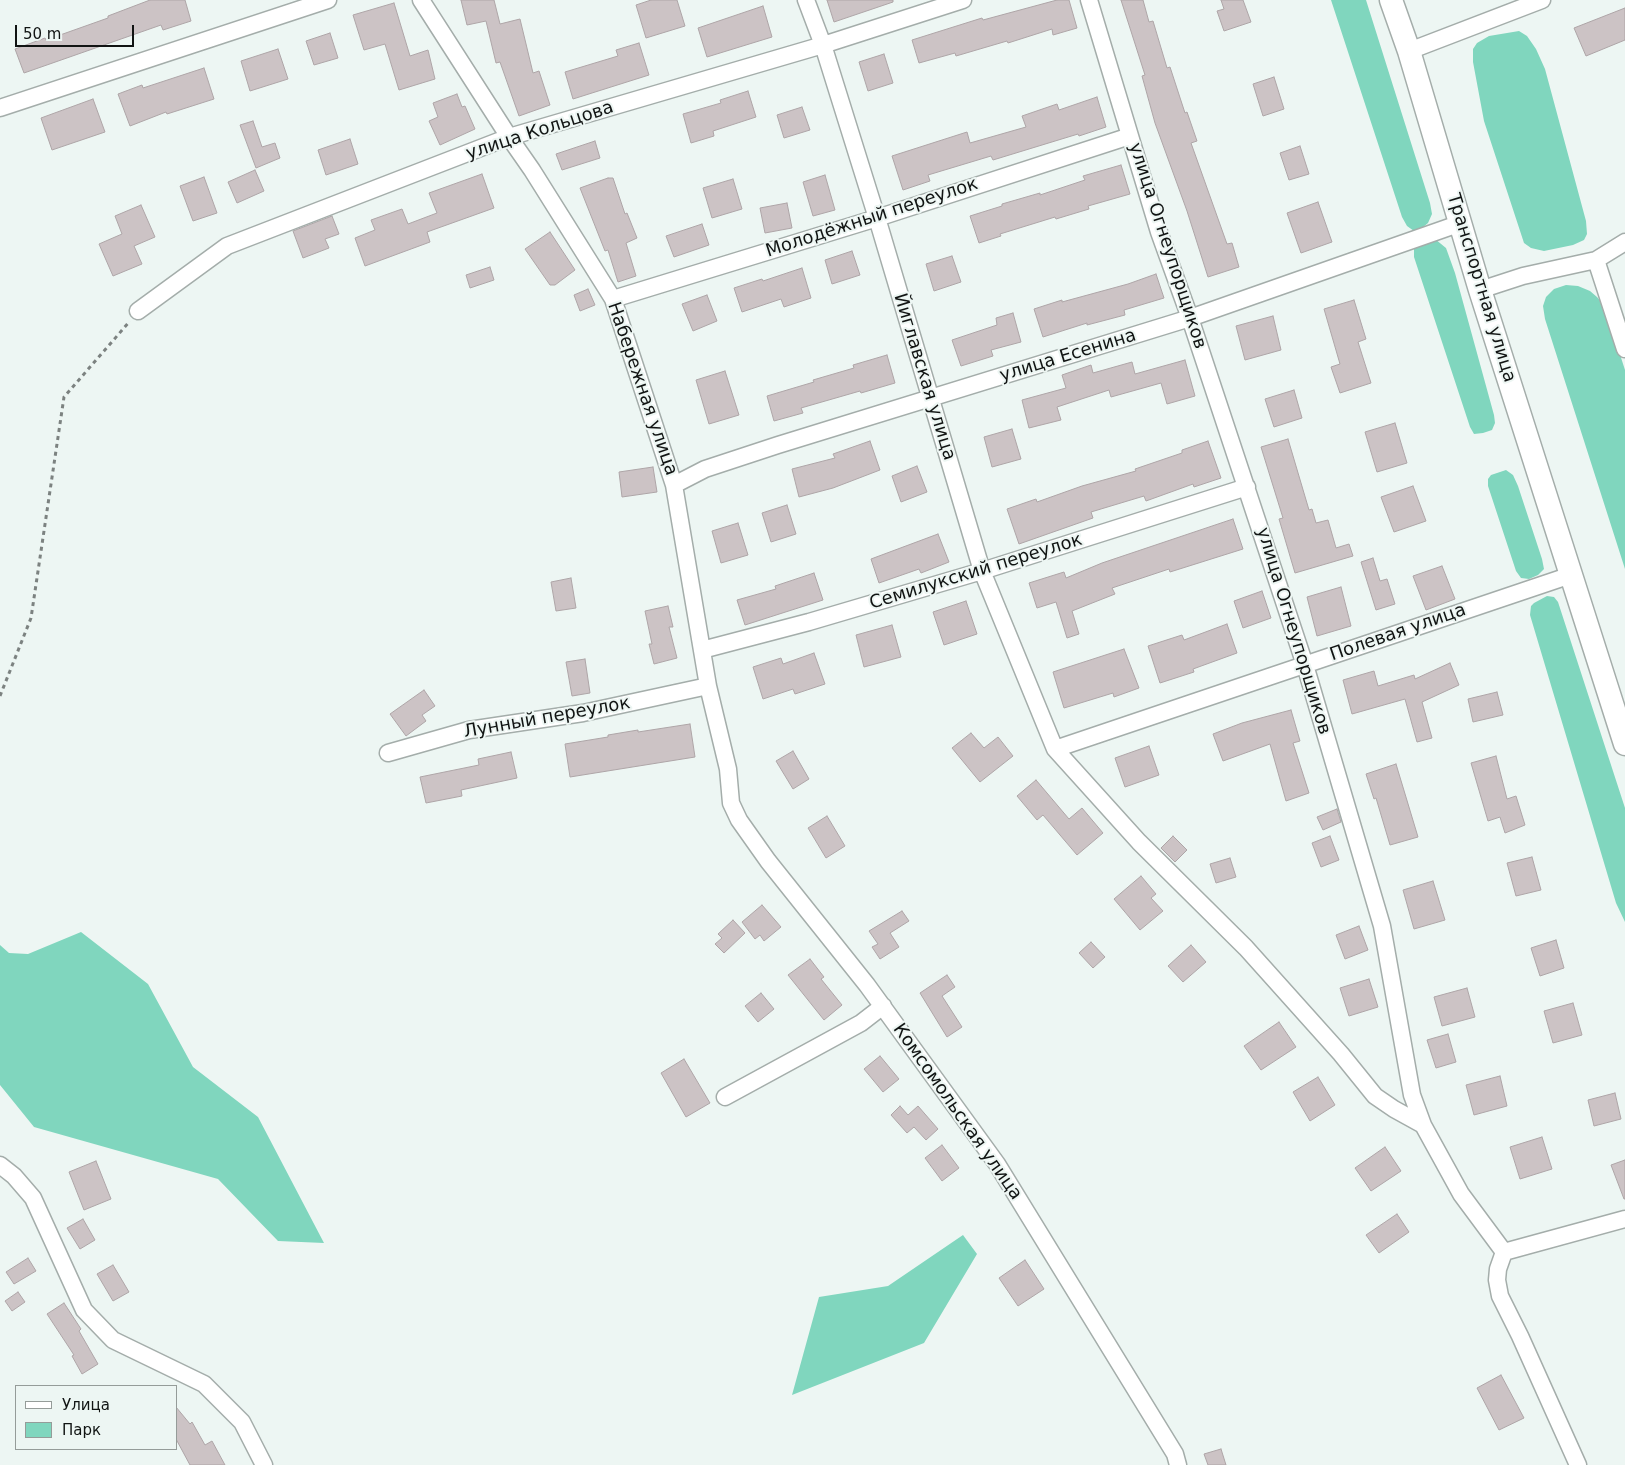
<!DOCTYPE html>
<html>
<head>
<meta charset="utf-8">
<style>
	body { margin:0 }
	#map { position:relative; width:1625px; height:1465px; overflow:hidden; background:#edf6f3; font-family:"DejaVu Sans",sans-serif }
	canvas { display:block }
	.legend { position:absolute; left:15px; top:1385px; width:162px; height:65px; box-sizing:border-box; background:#edf6f3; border:1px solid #959c99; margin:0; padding:6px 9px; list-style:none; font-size:15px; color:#111413 }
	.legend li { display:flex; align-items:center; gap:10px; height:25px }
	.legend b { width:25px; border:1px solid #959c99 }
	.scale { position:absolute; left:15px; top:25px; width:119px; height:22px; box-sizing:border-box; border:2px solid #111413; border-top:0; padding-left:6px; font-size:15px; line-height:18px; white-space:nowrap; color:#111413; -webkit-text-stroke:4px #edf6f3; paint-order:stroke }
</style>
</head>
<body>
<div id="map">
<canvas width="1625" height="1465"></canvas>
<ul class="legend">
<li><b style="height:6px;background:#fff"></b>Улица</li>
<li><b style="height:14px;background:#80d6be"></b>Парк</li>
</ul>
<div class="scale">50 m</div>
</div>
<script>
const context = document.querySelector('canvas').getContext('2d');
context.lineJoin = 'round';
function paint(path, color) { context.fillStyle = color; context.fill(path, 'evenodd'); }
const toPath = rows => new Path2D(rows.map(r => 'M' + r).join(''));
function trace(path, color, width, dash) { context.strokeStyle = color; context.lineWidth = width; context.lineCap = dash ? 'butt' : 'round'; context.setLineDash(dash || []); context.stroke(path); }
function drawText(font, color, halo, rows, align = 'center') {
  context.font = font + ' "DejaVu Sans",sans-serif'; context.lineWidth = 4; context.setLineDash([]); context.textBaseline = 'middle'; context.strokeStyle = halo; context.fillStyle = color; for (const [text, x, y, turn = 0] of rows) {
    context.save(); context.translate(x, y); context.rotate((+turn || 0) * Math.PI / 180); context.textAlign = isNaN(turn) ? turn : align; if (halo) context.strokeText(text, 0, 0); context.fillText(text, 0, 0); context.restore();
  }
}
paint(toPath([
	[1331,0,1366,0,1430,203,1432,214,1428,223,1422,228,1414,231,1407,226,1402,217],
	[1519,31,1527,36,1536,49,1545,69,1586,221,1587,234,1584,240,1573,245,1544,251,1531,248,1524,243,1484,121,1473,62,1473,49,1477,43,1489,36],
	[1435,239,1446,248,1455,273,1494,415,1495,423,1492,430,1483,433,1474,434,1470,427,1414,257,1414,249,1417,246],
	[1566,285,1578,286,1590,291,1597,297,1604,305,1625,370,1625,569,1545,319,1543,306,1546,297,1554,289],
	[1506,470,1513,475,1518,486,1542,559,1544,569,1538,575,1529,579,1521,578,1516,571,1488,486,1488,479,1491,475],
	[1547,596,1554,597,1558,602,1625,808,1625,922,1616,903,1530,615,1531,606,1534,603],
	[81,932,148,984,193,1067,258,1117,324,1243,278,1241,218,1179,34,1127,0,1085,0,945,9,953,28,954],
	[963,1235,977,1254,924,1343,792,1395,819,1297,888,1286]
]), '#80d6be');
const building = toPath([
	[150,0,185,0,191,21,163,30,161,25,24,73,15,49,45,38,46,40,108,18,108,16,150,0],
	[461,0,494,0,500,24,520,19,533,73,539,71,550,105,519,116,500,62,496,63,486,21,467,25,461,0],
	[651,0,677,0,685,26,646,38,636,5,651,0],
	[827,0,893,0,893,2,834,22,827,0],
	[1057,0,1069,0,1077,28,1053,35,1052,29,1008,43,1007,41,956,56,955,53,919,63,912,40,982,18,983,20,1057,0],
	[1121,0,1143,0,1149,22,1153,21,1167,68,1170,67,1185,113,1187,112,1197,141,1191,143,1227,244,1232,243,1239,267,1208,277,1187,211,1155,123,1142,76,1145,75,1121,0],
	[1221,0,1243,0,1251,22,1224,31,1217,11,1224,9,1221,0],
	[394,3,410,56,428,50,435,79,399,90,385,44,364,50,353,15,394,3],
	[763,6,772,37,707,57,698,28,763,6],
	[1625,8,1625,40,1586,56,1574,28,1625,8],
	[330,33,338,58,314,65,306,41,330,33],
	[639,43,649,75,573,99,565,72,618,56,616,50,639,43],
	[278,49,288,79,250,91,241,61,278,49],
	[884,54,893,83,868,91,859,62,884,54],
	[204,68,214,99,167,114,166,112,130,126,118,94,142,85,143,88,204,68],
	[1274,77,1284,109,1263,116,1253,84,1274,77],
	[748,91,756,117,713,131,714,136,691,143,683,114,721,103,720,100,748,91],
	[457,94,462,107,465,106,475,129,440,145,429,121,438,117,433,103,457,94],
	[1097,97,1106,127,1079,136,1078,134,993,160,991,156,928,175,930,181,903,190,892,156,967,132,970,143,1026,127,1022,116,1057,104,1059,110,1097,97],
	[93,99,105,132,52,150,41,118,93,99],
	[802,107,810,130,784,138,777,115,802,107],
	[253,121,262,147,275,143,280,158,256,168,240,125,253,121],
	[350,139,358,164,326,175,318,150,350,139],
	[595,141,600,158,562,170,556,154,595,141],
	[1300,146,1309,174,1289,180,1280,153,1300,146],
	[1121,165,1130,194,1088,206,1089,209,1056,219,1055,217,1000,234,1001,236,979,243,970,216,1002,206,1002,204,1040,193,1040,195,1085,180,1083,176,1121,165],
	[255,170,264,191,237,203,228,182,255,170],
	[482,174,494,208,427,232,430,242,365,266,355,238,375,230,371,220,402,209,408,224,437,213,429,193,482,174],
	[825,175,835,210,813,216,803,182,825,175],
	[204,177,217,213,193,221,180,186,204,177],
	[608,178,613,178,625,214,627,213,637,238,626,243,636,276,618,282,608,250,605,251,580,188,608,178],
	[733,179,742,209,712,218,703,188,733,179],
	[1318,202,1332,242,1301,253,1287,213,1318,202],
	[787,203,792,228,765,233,760,208,787,203],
	[141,205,155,237,134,246,142,264,113,276,99,244,122,234,115,216,141,205],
	[332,216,339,234,325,239,329,248,303,258,293,231,332,216],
	[702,224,709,245,674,257,666,236,702,224],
	[550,232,575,270,555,285,550,285,525,249,550,232],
	[852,251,860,275,832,284,825,260,852,251],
	[952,256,961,282,934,291,926,264,952,256],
	[490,267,494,280,470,288,466,275,490,267],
	[802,268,811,298,784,307,781,299,742,312,734,288,762,279,763,281,802,268],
	[1156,274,1164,298,1124,310,1125,315,1087,325,1087,323,1043,337,1034,309,1062,300,1062,302,1128,284,1156,274],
	[588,289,595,305,580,311,574,295,588,289],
	[707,295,717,321,693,331,682,304,707,295],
	[1354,300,1366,339,1358,342,1371,383,1340,393,1331,367,1340,364,1324,309,1354,300],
	[1013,313,1021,342,991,350,993,356,961,366,952,340,997,325,996,318,1013,313],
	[1273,316,1281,350,1245,360,1236,326,1273,316],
	[887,355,895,383,861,393,860,391,801,408,803,413,774,421,767,396,814,382,813,380,854,368,853,365,887,355],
	[1185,360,1195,396,1167,404,1161,383,1111,397,1109,390,1057,407,1061,420,1029,428,1022,400,1066,388,1062,375,1091,365,1093,373,1132,362,1135,374,1185,360],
	[725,371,739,415,709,424,696,380,725,371],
	[1294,390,1302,418,1274,427,1265,399,1294,390],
	[1395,423,1407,463,1377,472,1365,432,1395,423],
	[1012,429,1021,459,992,467,984,437,1012,429],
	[1288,439,1309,510,1312,509,1316,523,1328,520,1336,548,1349,544,1353,556,1295,573,1279,519,1283,518,1261,447,1288,439],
	[870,441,880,470,833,488,799,497,792,469,835,458,833,454,870,441],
	[1208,441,1221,478,1194,487,1193,484,1146,501,1144,496,1091,512,1093,518,1019,544,1007,509,1036,499,1037,502,1082,486,1136,471,1135,469,1182,453,1182,450,1208,441],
	[917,466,927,492,901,502,892,476,917,466],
	[653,467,657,492,622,497,619,472,653,467],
	[1413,486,1426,521,1394,532,1381,497,1413,486],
	[787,505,796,534,771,542,762,513,787,505],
	[1233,519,1243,549,1170,572,1169,569,1112,588,1115,594,1072,611,1079,634,1067,638,1056,602,1037,608,1029,583,1064,572,1066,578,1102,563,1233,519],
	[738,523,748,555,721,563,712,531,738,523],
	[938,534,949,562,921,573,919,569,879,583,871,559,938,534],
	[1373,558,1380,581,1387,579,1395,604,1376,610,1361,562,1373,558],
	[1442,566,1455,599,1426,610,1413,576,1442,566],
	[814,573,823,600,745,625,737,600,776,589,775,586,814,573],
	[571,578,576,608,556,611,551,582,571,578],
	[1341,587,1351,626,1317,636,1307,597,1341,587],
	[1262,591,1271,618,1243,628,1234,601,1262,591],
	[966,601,977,634,944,645,933,612,966,601],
	[668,606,673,627,669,627,677,658,654,664,649,644,652,644,645,611,668,606],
	[1227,624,1237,653,1193,669,1194,672,1160,683,1148,646,1182,635,1184,640,1227,624],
	[892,625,901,657,864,667,856,635,892,625],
	[1124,649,1139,688,1114,697,1113,693,1064,708,1053,672,1124,649],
	[814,653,825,684,795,694,793,689,763,699,753,667,781,658,783,664,814,653],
	[585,659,590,693,572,696,566,662,585,659],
	[1450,663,1459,685,1422,702,1432,738,1417,742,1405,699,1352,714,1343,680,1374,671,1378,686,1414,675,1415,679,1450,663],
	[424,690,435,706,422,715,426,721,406,736,390,714,424,690],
	[1497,692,1503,715,1473,722,1468,699,1497,692],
	[1291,710,1300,741,1293,743,1309,793,1286,801,1270,744,1223,761,1213,734,1242,723,1291,710],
	[690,724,695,757,570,777,565,744,608,737,608,735,638,730,638,732,690,724],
	[971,733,984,748,998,737,1013,756,980,782,952,748,971,733],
	[1149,746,1159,775,1125,787,1115,758,1149,746],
	[793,751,809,779,793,789,776,761,793,751],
	[511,752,517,778,461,790,462,796,426,803,420,777,479,765,478,759,511,752],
	[1496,756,1507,799,1516,796,1525,825,1505,833,1500,817,1488,821,1471,763,1496,756],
	[1396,764,1418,837,1390,845,1376,798,1374,799,1366,774,1396,764],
	[1036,780,1069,819,1082,808,1103,833,1077,855,1043,815,1037,820,1017,796,1036,780],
	[1337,809,1341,822,1323,830,1317,817,1337,809],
	[827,816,845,846,826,858,808,828,827,816],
	[1173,836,1187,850,1175,862,1161,848,1173,836],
	[1330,836,1339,860,1321,867,1312,843,1330,836],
	[1532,857,1541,890,1516,896,1507,863,1532,857],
	[1230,858,1236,877,1216,883,1210,864,1230,858],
	[1141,876,1156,894,1151,898,1163,911,1140,930,1114,899,1141,876],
	[1433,881,1445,920,1414,929,1403,890,1433,881],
	[762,905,781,927,764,941,760,935,755,939,742,922,762,905],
	[902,911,909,921,890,933,899,947,880,959,872,947,878,944,869,931,902,911],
	[733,920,745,933,724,953,715,944,722,938,718,934,733,920],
	[1359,926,1368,950,1345,959,1336,935,1359,926],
	[1556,940,1564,968,1540,976,1531,948,1556,940],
	[1091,942,1105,957,1093,968,1079,953,1091,942],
	[1191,945,1206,962,1183,982,1168,966,1191,945],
	[810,959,824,977,821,979,842,1005,824,1020,788,975,810,959],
	[947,975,955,987,942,996,962,1027,947,1037,920,993,947,975],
	[1369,979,1378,1007,1349,1016,1340,988,1369,979],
	[1467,988,1475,1017,1442,1026,1434,997,1467,988],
	[761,993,774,1009,758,1022,745,1006,761,993],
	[1573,1003,1582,1035,1553,1043,1544,1011,1573,1003],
	[1279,1022,1296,1047,1261,1070,1244,1046,1279,1022],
	[1448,1034,1456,1062,1436,1068,1427,1040,1448,1034],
	[880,1056,899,1079,883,1092,864,1069,880,1056],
	[684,1059,710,1103,686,1117,661,1073,684,1059],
	[1500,1076,1507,1106,1474,1115,1466,1085,1500,1076],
	[1318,1077,1335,1105,1310,1121,1293,1092,1318,1077],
	[1615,1093,1621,1119,1594,1126,1588,1100,1615,1093],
	[900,1106,908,1115,918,1106,938,1129,926,1140,914,1127,907,1133,891,1115,900,1106],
	[1542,1137,1552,1169,1520,1179,1510,1147,1542,1137],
	[942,1145,959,1168,942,1181,925,1158,942,1145],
	[1385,1147,1401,1171,1371,1191,1355,1168,1385,1147],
	[1625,1160,1625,1199,1624,1199,1611,1165,1625,1160],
	[96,1161,111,1199,84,1210,69,1172,96,1161],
	[1397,1214,1409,1232,1379,1253,1366,1235,1397,1214],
	[83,1219,95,1240,80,1249,67,1228,83,1219],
	[28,1258,36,1271,14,1284,6,1272,28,1258],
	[1025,1260,1044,1289,1018,1306,999,1278,1025,1260],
	[113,1265,129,1292,113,1301,97,1274,113,1265],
	[18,1292,25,1302,12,1311,5,1301,18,1292],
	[64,1303,81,1329,79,1331,98,1364,82,1374,72,1356,74,1355,47,1314,64,1303],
	[1501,1375,1524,1418,1499,1430,1477,1388,1501,1375],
	[176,1407,190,1424,192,1422,205,1445,212,1441,225,1465,190,1465,176,1439,176,1407],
	[1221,1449,1226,1465,1208,1465,1204,1454,1221,1449]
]);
paint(building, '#ccc3c5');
trace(building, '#aea5a7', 1);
const minor = toPath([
	[421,0,509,137,532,170,613,299,674,485,708,686,728,769,731,803,739,820,768,861,867,985,997,1164,1175,1454,1178,1465],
	[806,0,823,45,877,218,982,571,1055,749,1139,842,1246,948,1341,1054,1375,1096,1394,1109,1423,1125],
	[1089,0,1159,232,1190,318,1305,665,1382,926,1412,1095,1423,1125,1461,1194,1504,1252],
	[1409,51,1542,0],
	[0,108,328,0],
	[1596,260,1625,349],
	[1480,290,1523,276,1596,260,1625,242],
	[613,299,877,218,1130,136],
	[138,311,227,246,509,137,823,45,963,0],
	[674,485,705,469,778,445,1190,318,1461,223],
	[702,650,809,622,982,571,1247,487],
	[1055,749,1571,575],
	[388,753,469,730,583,713,708,686],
	[725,1097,861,1023,883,1006],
	[0,1165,14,1176,33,1198,84,1310,113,1340,204,1384,242,1422,264,1465],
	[1504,1252,1498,1269,1497,1280,1500,1296,1520,1336,1578,1465],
	[1504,1252,1625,1219]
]);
const secondary = toPath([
	[1391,0,1409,51,1480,290,1625,744]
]);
trace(minor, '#a4adaa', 19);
trace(secondary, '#a4adaa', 25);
trace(toPath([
	[0,696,31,618,64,397,130,321]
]), '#7c8280', 3, [4, 4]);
trace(minor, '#fff', 16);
trace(secondary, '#fff', 22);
drawText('18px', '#111413', '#edf6f3', [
	["улица Кольцова",540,131,-18],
	["Молодёжный переулок",872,218,-18],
	["улица Огнеупорщиков",1167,246,72],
	["Транспортная улица",1481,288,73],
	["улица Есенина",1068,356,-17],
	["Йиглавская улица",924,377,73],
	["Набережная улица",642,389,71],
	["Семилукский переулок",976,572,-17],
	["улица Огнеупорщиков",1293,631,73],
	["Полевая улица",1398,633,-19],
	["Лунный переулок",547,718,-10],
	["Комсомольская улица",957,1112,55]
]);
</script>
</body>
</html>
